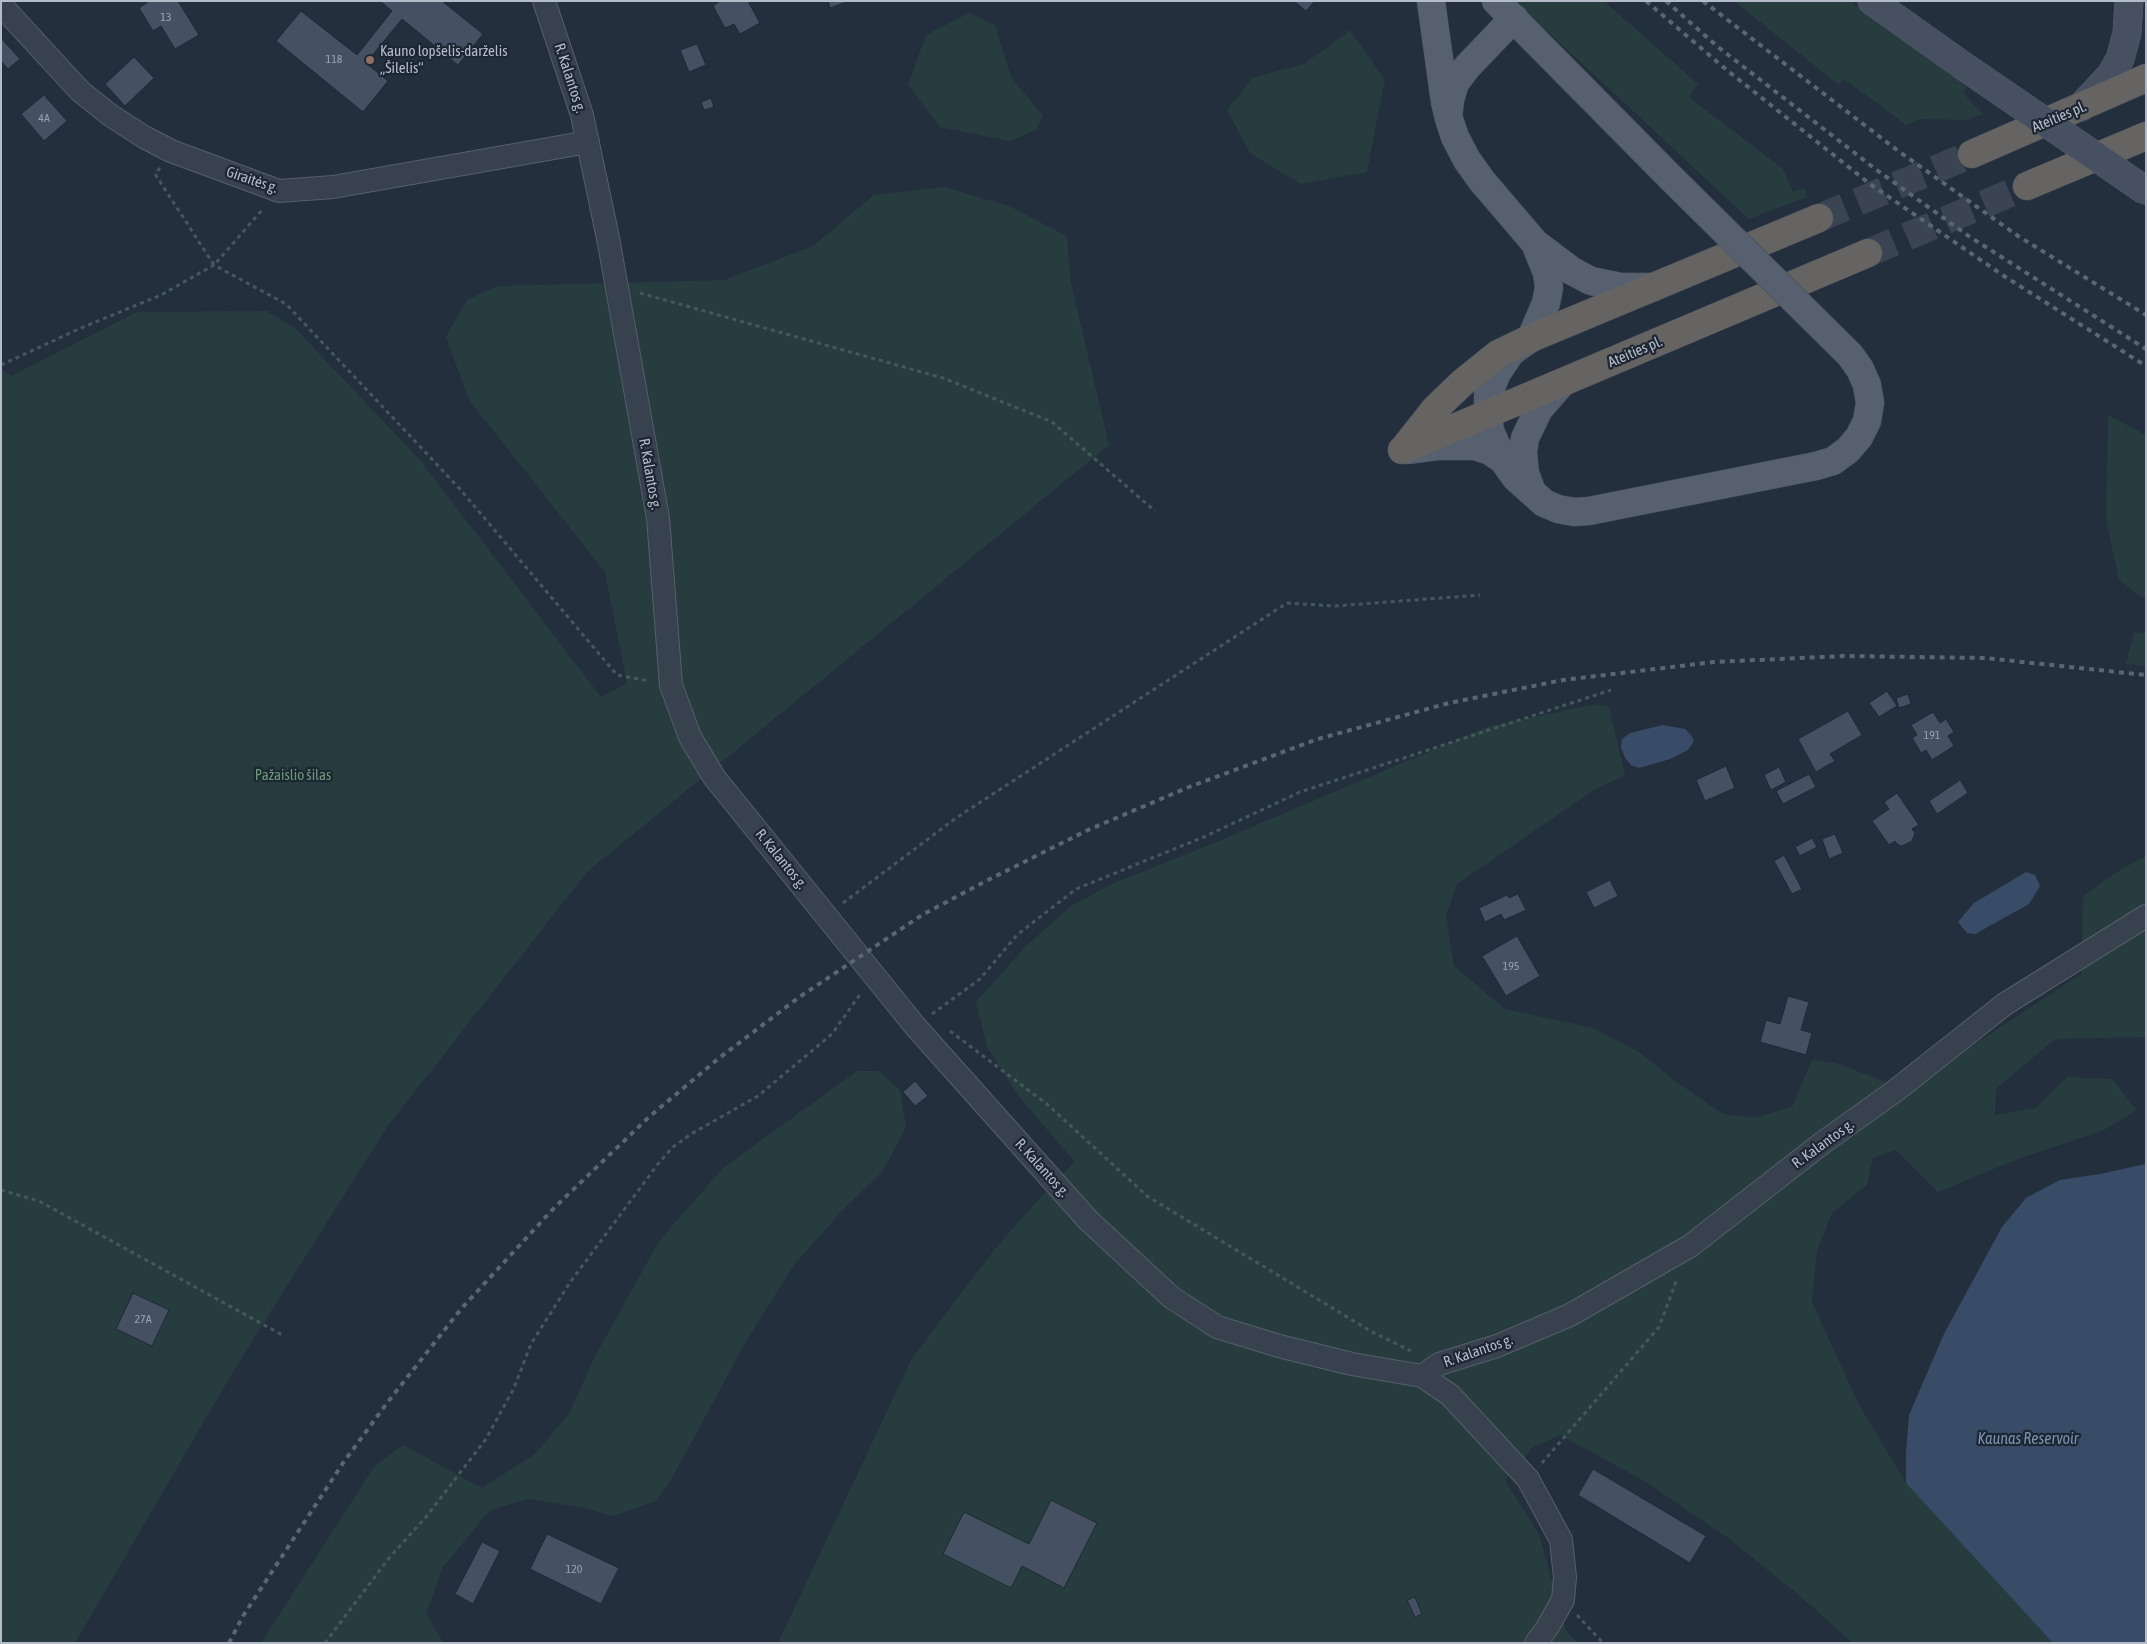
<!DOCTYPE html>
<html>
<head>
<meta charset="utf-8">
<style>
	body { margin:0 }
	#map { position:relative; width:2147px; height:1644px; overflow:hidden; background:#242f3e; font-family:"Asap Condensed",sans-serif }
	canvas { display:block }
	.frame { position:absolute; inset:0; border:2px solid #b4bcc9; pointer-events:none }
</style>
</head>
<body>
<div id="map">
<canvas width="2147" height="1644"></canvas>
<div class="frame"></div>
</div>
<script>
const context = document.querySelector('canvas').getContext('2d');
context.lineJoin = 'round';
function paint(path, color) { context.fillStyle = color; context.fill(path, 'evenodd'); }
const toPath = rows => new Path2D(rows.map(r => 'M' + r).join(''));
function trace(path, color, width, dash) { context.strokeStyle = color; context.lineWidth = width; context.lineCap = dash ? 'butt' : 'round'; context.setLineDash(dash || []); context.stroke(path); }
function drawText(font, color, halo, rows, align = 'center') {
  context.font = font + ' "Asap Condensed",sans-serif'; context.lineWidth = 4.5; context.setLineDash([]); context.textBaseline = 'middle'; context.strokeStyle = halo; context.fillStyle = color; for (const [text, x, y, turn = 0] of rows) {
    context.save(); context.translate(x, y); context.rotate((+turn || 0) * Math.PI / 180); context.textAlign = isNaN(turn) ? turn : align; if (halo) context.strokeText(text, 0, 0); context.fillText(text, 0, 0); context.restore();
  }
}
paint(toPath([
	[1515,1,1604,1,1698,84,1689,97,1783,169,1793,192,1805,188,1807,197,1749,219],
	[1734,1,1850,1,1967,87,1963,93,1983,114,1965,120,1919,119,1906,125,1844,79,1839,85],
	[969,13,995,25,1011,77,1043,116,1036,130,1010,141,940,127,908,85,926,35],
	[1350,30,1385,80,1367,172,1301,184,1250,153,1227,110,1252,78,1304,64],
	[944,187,1009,206,1067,236,1071,283,1109,445,587,872,387,1127,234,1370,75,1643,1,1643,1,368,11,376,137,312,267,311,295,328,421,461,601,697,627,683,605,572,469,400,446,337,467,300,497,286,724,280,813,246,874,195],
	[2108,415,2146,435,2146,598,2138,595,2119,579,2106,520],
	[2134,632,2146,633,2146,666,2126,664],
	[1595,704,1609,707,1625,775,1594,790,1457,884,1446,916,1454,966,1505,1009,1593,1028,1639,1052,1678,1083,1723,1114,1754,1118,1792,1107,1812,1060,1835,1063,1907,1089,2081,974,2083,896,2120,870,2146,856,2146,1037,2055,1039,1996,1089,1995,1115,2036,1108,2067,1077,2112,1079,2137,1110,2104,1130,2018,1159,1938,1192,1896,1150,1873,1158,1867,1185,1832,1213,1817,1251,1812,1302,1859,1405,1906,1483,2053,1643,1853,1643,1800,1596,1728,1538,1646,1482,1560,1435,1533,1447,1505,1480,1539,1534,1566,1631,1578,1643,778,1643,912,1358,995,1249,1044,1193,1075,1162,1020,1098,987,1047,976,1002,1026,946,1071,906,1112,884,1212,844,1487,727],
	[857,1071,879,1071,900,1090,906,1127,883,1171,840,1213,793,1266,747,1340,672,1478,656,1501,613,1516,580,1507,528,1499,490,1510,443,1567,426,1614,443,1642,449,1643,261,1643,374,1467,403,1445,482,1488,535,1454,570,1412,593,1360,659,1241,723,1168]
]), '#263c3f');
paint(toPath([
	[1663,725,1685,729,1691,735,1694,741,1688,750,1670,759,1639,768,1631,765,1625,758,1621,747,1622,739,1630,733],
	[2026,872,2035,875,2040,886,2029,904,1975,934,1967,933,1958,922,1974,903],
	[2146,1164,2146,1643,2053,1643,1906,1483,1906,1453,1909,1415,1944,1334,2002,1227,2026,1198,2060,1180,2100,1174]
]), '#394c67');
const building = toPath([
	[149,1,178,1,199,35,175,49,161,26,153,31,139,8,149,1],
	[380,1,442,1,483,34,458,65,402,19,366,63,388,81,363,112,276,41,301,11,357,55,392,11,380,1],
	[748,1,760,23,740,34,734,24,725,28,713,6,720,1,748,1],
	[828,1,849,1,830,8,828,1],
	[1294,1,1315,1,1306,11,1294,1],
	[1,38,20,59,8,69,1,61,1,38],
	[697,44,706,65,689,72,680,50,697,44],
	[134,57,154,78,125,106,105,84,134,57],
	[44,95,67,121,44,141,21,114,44,95],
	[711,98,714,107,704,110,701,102,711,98],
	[1887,691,1897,706,1879,717,1869,703,1887,691],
	[1908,694,1911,704,1899,708,1896,698,1908,694],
	[1848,711,1862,735,1830,754,1835,761,1816,772,1798,739,1848,711],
	[1933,712,1940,723,1946,719,1954,732,1948,736,1954,746,1932,760,1926,750,1921,753,1912,738,1917,735,1911,725,1933,712],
	[1726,766,1735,788,1705,801,1696,780,1726,766],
	[1779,767,1786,782,1771,790,1764,775,1779,767],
	[1809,774,1816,787,1783,804,1776,791,1809,774],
	[1960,780,1968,793,1937,814,1929,801,1960,780],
	[1897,793,1919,825,1912,829,1915,833,1912,841,1902,846,1898,845,1895,841,1889,845,1872,821,1889,809,1884,802,1897,793],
	[1835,834,1843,853,1829,859,1822,839,1835,834],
	[1812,838,1817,847,1800,856,1795,847,1812,838],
	[1784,855,1802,889,1792,894,1774,861,1784,855],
	[1610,880,1618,896,1594,908,1586,892,1610,880],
	[1518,894,1526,910,1504,920,1501,914,1485,922,1479,908,1507,895,1509,898,1518,894],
	[1517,936,1540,976,1506,996,1482,956,1517,936],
	[1788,996,1809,1002,1801,1030,1812,1033,1806,1055,1760,1042,1766,1020,1780,1024,1788,996],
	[915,1081,928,1096,915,1106,903,1092,915,1081],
	[133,1293,169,1310,152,1346,116,1329,133,1293],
	[1593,1469,1706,1536,1690,1563,1578,1495,1593,1469],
	[1051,1500,1097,1523,1064,1588,1022,1566,1011,1588,943,1554,964,1512,1029,1544,1051,1500],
	[547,1534,619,1568,601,1604,530,1569,547,1534],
	[482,1542,500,1551,473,1604,455,1594,482,1542],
	[1415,1597,1422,1614,1415,1617,1407,1600,1415,1597]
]);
paint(building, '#455162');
trace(building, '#1f2835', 1);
trace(toPath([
	[1819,218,1972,154],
	[1868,253,2027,186]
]), '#3a4453', 28, [28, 14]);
const minor = toPath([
	[544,1,582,115,608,238,658,518,671,685,690,737,714,777,915,1026,1088,1220,1171,1297,1217,1327,1279,1346,1352,1364,1422,1376,1450,1395,1528,1479,1561,1540,1565,1577,1563,1600,1547,1628,1536,1643],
	[1,5,80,91,110,115,144,137,171,151,279,191,333,187,588,142],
	[1422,1376,1439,1364,1497,1346,1570,1315,1690,1246,1821,1144,1895,1091,2005,1004,2146,916]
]);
const secondary = toPath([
	[1872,1,1962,65],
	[2081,107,2110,76,2120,59,2127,33,2129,1]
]);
const primary = toPath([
	[1431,1,1445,102,1449,119,1455,137,1467,160,1482,181,1535,243,1572,271,1591,281,1621,287,1654,287],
	[1496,1,1671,178],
	[1449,110,1450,100,1455,83,1467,67,1514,18],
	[1535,243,1547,273,1549,288,1546,303,1531,338,1511,352,1497,373,1488,395,1488,414,1490,431,1503,460,1516,478,1544,503,1558,509,1574,512,1589,511,1816,466,1833,461,1848,450,1859,437,1867,421,1870,403,1867,385],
	[1408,450,1438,446,1475,446,1490,451,1503,460],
	[1532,492,1525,473,1523,452,1525,438,1539,409,1562,383]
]);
const trunk = toPath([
	[1972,154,2146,78],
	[2027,186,2146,136],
	[1405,447,1435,409,1462,383,1498,354,1531,338,1819,218],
	[1402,450,1868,253]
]);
trace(minor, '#565f6c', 24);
trace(secondary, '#565f6c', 29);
trace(primary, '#414a57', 29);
trace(trunk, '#434c59', 29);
trace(toPath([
	[160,168,155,174,214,265,264,208],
	[640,293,943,378,1052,422,1155,511],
	[1,365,81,328,161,295,214,265,286,304,459,488,617,675,649,681],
	[843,903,956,818,1287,603,1335,606,1480,595],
	[932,1014,980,979,1017,935,1076,889,1206,836,1300,792,1611,690],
	[950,1031,1048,1105,1147,1196,1372,1332,1411,1351],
	[1,1190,39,1201,284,1336],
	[1542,1463,1659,1327,1677,1279],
	[1577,1615,1603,1643],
	[325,1643,389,1558,426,1517,486,1439,514,1388,531,1344,571,1281,658,1164,673,1147,691,1134,758,1096,832,1034,861,993]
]), '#44595c', 3, [4, 4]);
trace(minor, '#38414e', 22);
trace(secondary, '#465061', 28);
trace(primary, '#56606e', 28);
trace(trunk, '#656462', 28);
trace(toPath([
	[1646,1,1728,71,1870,184,2004,276,2146,366],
	[1666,1,1718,47,1878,171,1970,237,2146,349],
	[1703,1,1897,150,2018,236,2146,315],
	[229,1643,243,1616,343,1463,387,1403,461,1309,554,1208,649,1117,718,1059,798,998,922,915,986,881,1088,830,1189,787,1318,739,1449,703,1563,680,1714,662,1844,656,1985,658,2146,675]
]), '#5a6575', 4, [5, 5]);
const secondaryBridge = toPath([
	[1962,65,2146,191]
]);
const primaryBridge = toPath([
	[1671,178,1850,355,1860,369,1867,385]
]);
trace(secondaryBridge, '#565f6c', 29, []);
trace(primaryBridge, '#414a57', 29, []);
trace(secondaryBridge, '#465061', 28);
trace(primaryBridge, '#56606e', 28);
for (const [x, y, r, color] of [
	[370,60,5,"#8d6e63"]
]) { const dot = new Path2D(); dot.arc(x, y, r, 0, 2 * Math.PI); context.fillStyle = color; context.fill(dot); trace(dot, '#1d2633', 2); }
drawText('12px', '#98a1af', null, [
	["13",166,17],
	["118",334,59],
	["4A",44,118],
	["191",1932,735],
	["195",1511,966],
	["27A",143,1319],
	["120",574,1569]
]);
drawText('15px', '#b4bcc9', '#1d2633', [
	["Kauno lopšelis-darželis",380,51],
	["„Šilelis“",380,68]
], 'left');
drawText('15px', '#b4bcc9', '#1d2633', [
	["R. Kalantos g.",570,78,72],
	["Ateities pl.",2059,117,-23],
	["Giraitės g.",252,180,19],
	["Ateities pl.",1635,352,-23],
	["R. Kalantos g.",650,474,80],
	["R. Kalantos g.",781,859,51],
	["R. Kalantos g.",1823,1144,-36],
	["R. Kalantos g.",1042,1168,48],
	["R. Kalantos g.",1478,1351,-19]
]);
drawText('15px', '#6b9a76', '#1d2633', [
	["Pažaislio šilas",293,775]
]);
drawText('italic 16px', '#7c92b1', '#1d2633', [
	["Kaunas Reservoir",2028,1439]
]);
</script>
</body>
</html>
